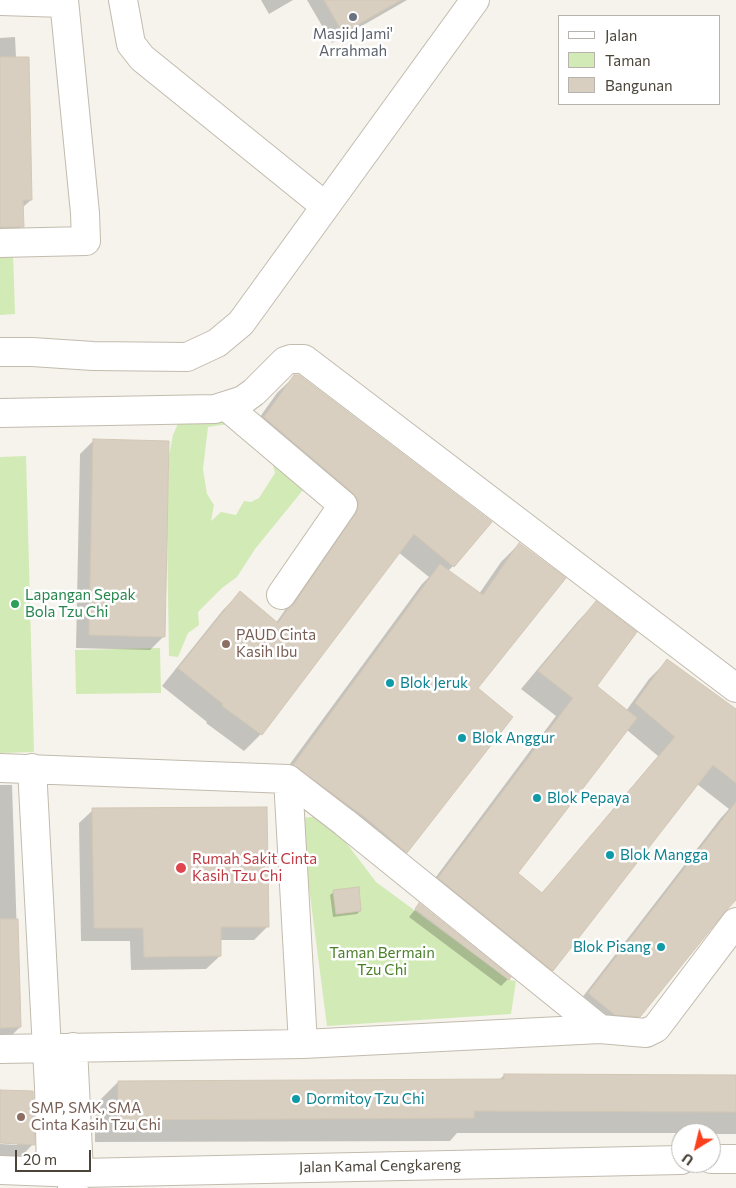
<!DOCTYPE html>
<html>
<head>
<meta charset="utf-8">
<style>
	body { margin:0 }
	#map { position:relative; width:736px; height:1188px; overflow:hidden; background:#f6f3ec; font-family:Commissioner,sans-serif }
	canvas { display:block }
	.legend { position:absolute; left:558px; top:15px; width:162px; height:90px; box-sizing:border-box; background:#fff; border:1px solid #b7b4b0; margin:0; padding:6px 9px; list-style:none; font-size:15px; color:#4b4439 }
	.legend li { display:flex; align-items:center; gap:10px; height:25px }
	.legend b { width:25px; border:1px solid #b7b4b0 }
	.north { position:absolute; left:671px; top:1123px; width:50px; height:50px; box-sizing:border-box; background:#fff; border:1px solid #b7b4b0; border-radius:50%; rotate:216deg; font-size:14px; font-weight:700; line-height:20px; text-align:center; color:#4b4439 }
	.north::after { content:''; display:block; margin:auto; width:18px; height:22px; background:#fc3f1d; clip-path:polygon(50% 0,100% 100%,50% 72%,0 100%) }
	.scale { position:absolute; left:15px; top:1150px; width:76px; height:22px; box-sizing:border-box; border:2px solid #4b4439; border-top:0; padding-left:6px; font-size:15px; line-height:18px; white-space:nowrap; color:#4b4439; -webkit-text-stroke:4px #fff; paint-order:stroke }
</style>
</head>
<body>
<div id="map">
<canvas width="736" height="1188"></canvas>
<ul class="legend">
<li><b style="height:6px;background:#fff"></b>Jalan</li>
<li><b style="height:14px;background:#d2eab5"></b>Taman</li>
<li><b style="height:14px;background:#d8cfc1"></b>Bangunan</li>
</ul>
<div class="north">U</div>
<div class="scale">20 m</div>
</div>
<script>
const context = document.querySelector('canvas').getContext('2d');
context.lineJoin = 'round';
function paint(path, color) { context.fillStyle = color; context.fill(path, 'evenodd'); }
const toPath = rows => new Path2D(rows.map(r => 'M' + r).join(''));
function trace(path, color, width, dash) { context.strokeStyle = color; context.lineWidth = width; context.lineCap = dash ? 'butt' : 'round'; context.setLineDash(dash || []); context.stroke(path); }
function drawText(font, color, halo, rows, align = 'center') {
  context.font = font + ' Commissioner,sans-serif'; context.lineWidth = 5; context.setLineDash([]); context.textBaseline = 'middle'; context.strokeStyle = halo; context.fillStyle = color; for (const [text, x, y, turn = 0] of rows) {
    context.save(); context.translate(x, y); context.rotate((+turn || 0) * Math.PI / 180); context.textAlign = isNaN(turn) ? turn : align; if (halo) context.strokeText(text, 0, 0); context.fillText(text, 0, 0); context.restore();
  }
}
paint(toPath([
	[0,253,13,253,15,314,0,315],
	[209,411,228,424,208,427,203,469,207,494,214,505,211,521,221,512,236,515,244,501,251,502,259,498,275,473,270,454,316,474,255,549,237,577,222,588,198,612,199,625,188,633,178,657,169,656,167,535,169,455,173,435,180,419],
	[26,456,34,752,0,753,0,457],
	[160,648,161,693,76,694,75,650],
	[326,816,376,882,509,980,516,981,511,1014,327,1026,300,818]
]), '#d2eab5');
paint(toPath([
	[261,0,293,0,269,14],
	[307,0,407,0,332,43],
	[15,37,16,58,31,200,22,208,22,226,4,245,0,245,0,38],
	[295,376,453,566,448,571,479,594,501,562,519,544,476,689,406,852,388,870,276,783,422,584,429,577,398,552,261,734,244,751,206,723,207,722,162,686,223,610,240,593,276,623,339,532,341,517,247,435,277,393],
	[94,440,164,636,150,650,76,648,80,454],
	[596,603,595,687,626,711,649,679,667,661,736,715,736,896,639,1016,620,1034,571,1012,720,819,729,809,697,784,552,970,534,989,421,897,556,716,521,689,578,621],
	[627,730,658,756,541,894,516,874],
	[0,785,12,785,20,1027,7,1040,0,1040],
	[93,810,268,926,254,940,220,940,220,956,206,969,131,970,130,941,81,941,79,823],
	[334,892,360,911,357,914,333,917,330,895],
	[419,905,509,977,508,979,501,986,409,917],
	[504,1075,736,1076,736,1134,711,1134,711,1133,457,1133,450,1141,95,1142,95,1105,118,1082,499,1080],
	[0,1091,33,1144,15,1163,0,1162,0,1144,17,1145,17,1143,0,1142]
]), '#0003');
const building = toPath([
	[324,0,401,0,343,33,324,0],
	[0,57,29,57,32,200,23,200,24,227,0,227,0,57],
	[294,375,299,375,492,522,454,567,414,534,262,735,222,706,223,704,178,668,240,591,278,623,288,609,294,604,356,513,358,507,358,500,353,493,264,417,294,375],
	[93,439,169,441,165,637,89,635,93,439],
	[519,543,566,578,478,688,513,717,407,853,366,818,293,765,440,564,483,595,519,543],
	[596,601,637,632,597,686,637,718,518,873,542,893,675,737,635,703,667,659,736,709,736,783,713,765,553,971,438,878,573,698,538,671,596,601],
	[736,802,736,900,724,913,640,1017,615,1015,588,993,736,802],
	[267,807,269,927,221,927,221,956,144,957,143,928,94,928,92,808,267,807],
	[359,887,361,911,336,914,333,890,359,887],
	[419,903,511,977,509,980,415,909,419,903],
	[0,919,18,919,21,1027,0,1028,0,919],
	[504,1074,736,1075,736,1112,474,1111,474,1118,118,1120,118,1081,504,1079,504,1074],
	[0,1090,33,1091,35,1145,0,1143,0,1090]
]);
paint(building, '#d8cfc1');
trace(building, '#d3c7b4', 1);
const minor = toPath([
	[123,0,131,44,142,58,325,206],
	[0,1,64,3],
	[0,243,86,241,85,213,64,0],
	[0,352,32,352,93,356,187,357,217,343,241,323,475,0],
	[226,406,343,505,281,595],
	[0,413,215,409,243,400,254,392,285,361,291,359,304,359,736,688],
	[0,768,288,779,344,822,600,1029],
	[32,768,49,1087,51,1171],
	[288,779,303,1044],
	[0,1049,303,1044,600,1029,646,1033,656,1028,736,922],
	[711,1159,736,1159],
	[0,1170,79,1173,681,1160],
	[72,1188,79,1173,73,1047]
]);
trace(minor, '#c2bbae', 30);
trace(minor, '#fff', 28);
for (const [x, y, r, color] of [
	[353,17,5,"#6b7280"],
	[15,604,5,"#2e9e5b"],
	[226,644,5,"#8d6e63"],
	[390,683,5,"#0f9aa8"],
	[462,738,5,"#0f9aa8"],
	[537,798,5,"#0f9aa8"],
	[610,855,5,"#0f9aa8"],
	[181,868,6,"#e0444e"],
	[661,947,5,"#0f9aa8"],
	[296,1099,5,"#0f9aa8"],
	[21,1117,5,"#8d6e63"]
]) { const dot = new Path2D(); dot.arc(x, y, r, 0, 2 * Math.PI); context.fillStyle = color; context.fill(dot); trace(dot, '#fff', 2); }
drawText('15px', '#5b616d', '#fff', [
	["Masjid Jami'",353,34],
	["Arrahmah",353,51]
]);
drawText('15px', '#27864d', '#fff', [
	["Lapangan Sepak",25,595],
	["Bola Tzu Chi",25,612]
], 'left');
drawText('15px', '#785e54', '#fff', [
	["PAUD Cinta",236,635],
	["Kasih Ibu",236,652],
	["SMP, SMK, SMA",31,1108],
	["Cinta Kasih Tzu Chi",31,1125]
], 'left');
drawText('15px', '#0d838f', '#fff', [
	["Blok Jeruk",400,683],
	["Blok Anggur",472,738],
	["Blok Pepaya",547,798],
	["Blok Mangga",620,855],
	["Blok Pisang",651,947,"right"],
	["Dormitoy Tzu Chi",306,1099]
], 'left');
drawText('15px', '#be3a42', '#fff', [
	["Rumah Sakit Cinta",192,859],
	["Kasih Tzu Chi",192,876]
], 'left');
drawText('15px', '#4a7f2a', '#fff', [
	["Taman Bermain",382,953],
	["Tzu Chi",382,970]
]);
drawText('15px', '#4b4439', '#fff', [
	["Jalan Kamal Cengkareng",380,1166,-1]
]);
</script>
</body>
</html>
